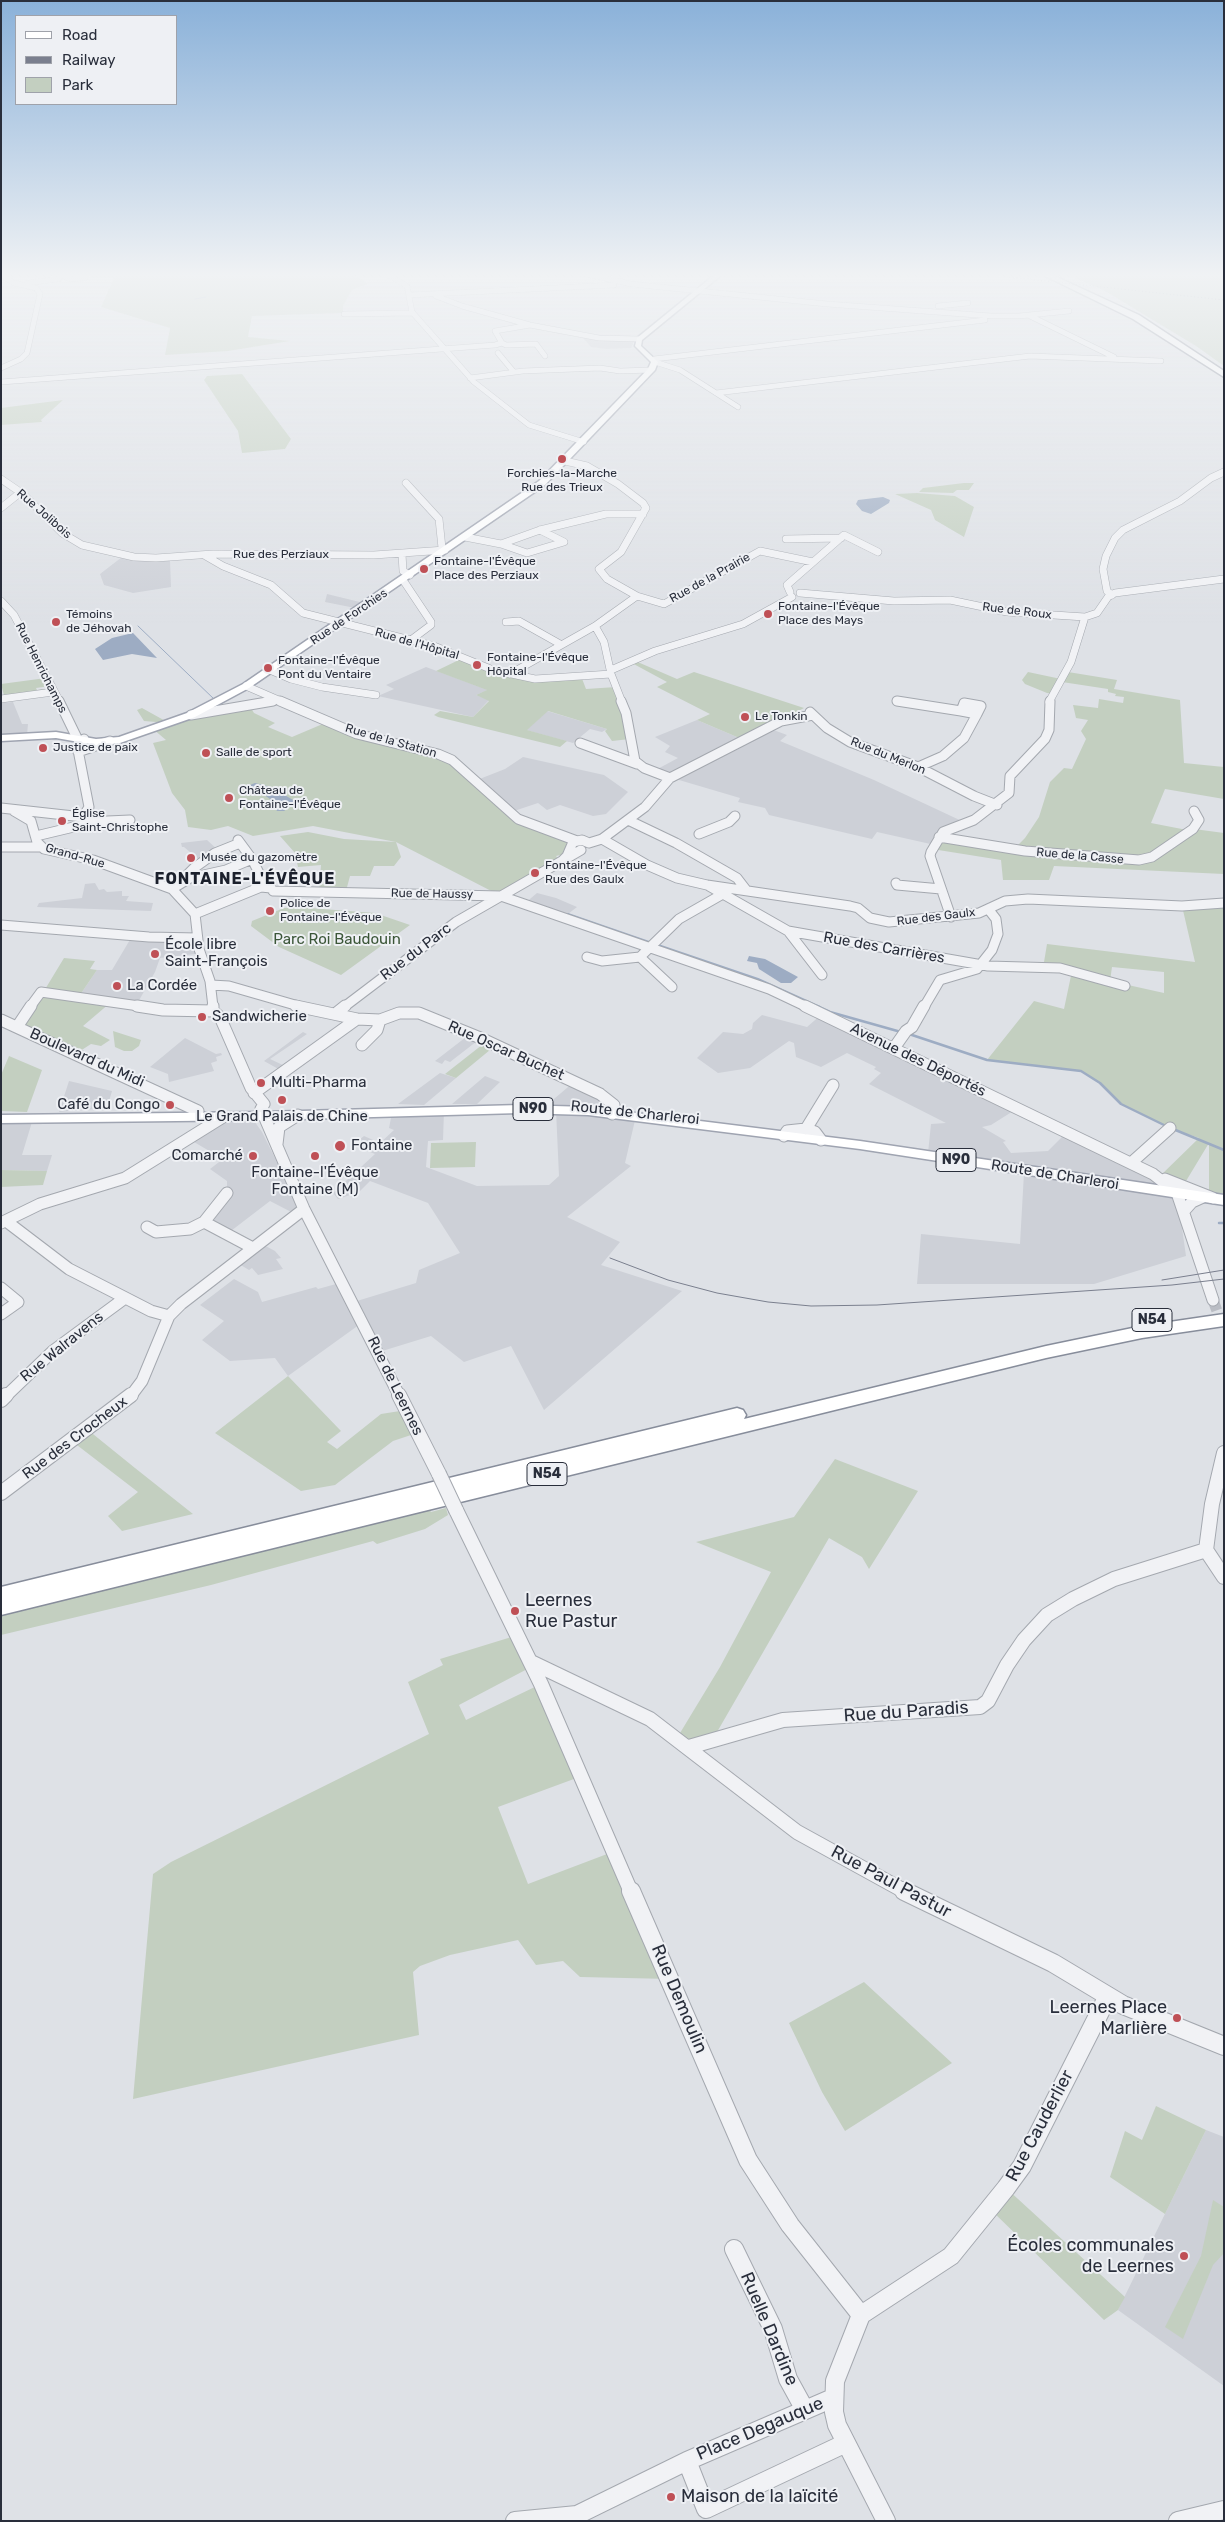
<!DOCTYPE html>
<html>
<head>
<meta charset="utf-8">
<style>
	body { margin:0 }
	#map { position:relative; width:1225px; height:2522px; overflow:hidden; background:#dee1e6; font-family:Rubik,sans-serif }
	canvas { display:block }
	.frame { position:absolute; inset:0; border:2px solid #292e3b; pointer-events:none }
	.legend { position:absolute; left:15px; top:15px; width:162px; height:90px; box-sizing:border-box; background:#eef0f4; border:1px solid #9fa2aa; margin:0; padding:6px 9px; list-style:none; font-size:15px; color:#292e3b }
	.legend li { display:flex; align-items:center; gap:10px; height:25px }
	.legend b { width:25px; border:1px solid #9fa2aa }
</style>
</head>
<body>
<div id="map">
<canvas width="1225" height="2522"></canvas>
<div class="frame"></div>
<ul class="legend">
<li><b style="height:6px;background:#fff"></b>Road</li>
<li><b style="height:6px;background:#7a7f8e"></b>Railway</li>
<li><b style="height:14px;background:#c3cfc0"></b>Park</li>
</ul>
</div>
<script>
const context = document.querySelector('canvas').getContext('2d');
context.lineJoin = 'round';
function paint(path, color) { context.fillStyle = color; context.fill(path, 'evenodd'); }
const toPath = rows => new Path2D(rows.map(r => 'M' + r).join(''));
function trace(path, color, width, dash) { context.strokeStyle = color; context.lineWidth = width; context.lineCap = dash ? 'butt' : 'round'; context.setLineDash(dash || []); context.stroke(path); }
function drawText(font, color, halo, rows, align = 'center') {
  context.font = font + ' Rubik,sans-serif'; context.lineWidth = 4; context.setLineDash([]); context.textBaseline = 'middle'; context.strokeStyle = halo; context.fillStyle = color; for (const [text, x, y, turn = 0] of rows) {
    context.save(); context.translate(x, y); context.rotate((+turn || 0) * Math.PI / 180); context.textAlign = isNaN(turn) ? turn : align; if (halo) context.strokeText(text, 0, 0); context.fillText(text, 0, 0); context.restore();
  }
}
paint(toPath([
	[581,336,635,339,631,348,606,349,591,347],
	[122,557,170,559,171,587,133,593,104,585,100,574],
	[327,594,368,604,360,609,325,602],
	[426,667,488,690,476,695,489,700,473,717,378,696,394,689,386,685],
	[13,702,22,724,28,724,27,735,1,736,1,703],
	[547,711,607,729,602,732,590,729,573,743,526,730],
	[697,720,744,740,768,728,787,735,780,741,874,780,966,823,953,827,935,845,877,832,872,839,769,815,765,808,738,802,740,798,652,772,678,758,665,752,670,746,655,737],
	[523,757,604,775,628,792,606,814,593,816,560,805,547,810,538,803,511,812,477,780,505,769],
	[207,840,219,851,205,860,197,858,184,847,182,847,181,843],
	[95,883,99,890,104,889,107,892,122,891,122,896,129,896,126,901,153,903,151,911,37,907,39,903,82,898,85,884],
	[537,893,556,898,577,907,564,917,524,904],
	[131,938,194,940,195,954,160,958,155,972,137,1004,80,995,97,970,112,970],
	[822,1014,1018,1108,991,1125,982,1127,1006,1141,1003,1142,1011,1153,1048,1151,1067,1132,1177,1193,1186,1256,1094,1284,917,1284,921,1234,1020,1244,1024,1173,928,1153,931,1124,946,1123,869,1084,881,1073,874,1069,876,1067,847,1053,821,1067,796,1057,794,1043,789,1041,750,1068,718,1073,697,1058,723,1032,743,1034,752,1029,753,1023,762,1015,807,1027],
	[303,1032,307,1034,270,1059,287,1067,282,1071,264,1061],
	[470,1034,481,1038,450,1062,445,1060,442,1064,435,1061],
	[185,1038,216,1054,221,1053,222,1055,216,1057,217,1061,211,1063,214,1071,169,1082,168,1074,150,1067],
	[440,1073,456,1078,424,1105,398,1104],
	[485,1076,500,1082,477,1104,452,1104],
	[69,1081,112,1091,107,1108,59,1112],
	[574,1082,614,1108,548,1104],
	[556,1110,636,1116,625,1163,631,1166,567,1217,620,1242,601,1265,682,1291,544,1410,511,1346,464,1362,431,1336,379,1352,363,1322,288,1376,275,1358,230,1361,202,1340,224,1321,200,1305,234,1279,258,1292,262,1302,316,1287,318,1289,336,1284,347,1304,416,1283,419,1270,460,1253,428,1203,370,1181,359,1192,338,1199,333,1193,375,1154,353,1145,364,1136,380,1143,394,1130,389,1128,392,1113,444,1111,443,1140,428,1141,426,1167,477,1186,549,1185,559,1176],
	[252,1118,262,1132,300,1208,297,1215,270,1201,227,1234,204,1222,227,1193,227,1181,210,1169,223,1159,194,1142,226,1119],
	[1,1122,32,1122,22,1155,52,1155,47,1171,1,1170],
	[260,1243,275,1251,281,1258,276,1259,283,1269,258,1275,252,1268,249,1270,239,1264],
	[1206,2130,1224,2137,1224,2386,1118,2310]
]), '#cdd0d7');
paint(toPath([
	[88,272,342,272,358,277,368,284,352,290,343,306,343,313,252,316,248,337,290,341,228,351,165,355,170,328,101,307,114,278,90,278],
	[1075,272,1224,272,1224,366,1196,346,1105,291,1075,278],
	[242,374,291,439,285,449,242,453,238,431,204,380,207,376],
	[63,400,41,420,42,422,1,425,1,408],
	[964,483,974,483,969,490,957,490,953,493,919,492,923,488],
	[917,493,955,496,974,507,964,537,935,520,931,510,895,494],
	[465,657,493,670,535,679,581,676,586,689,616,687,630,739,612,741,605,731,607,729,548,711,527,730,567,741,560,747,438,717,434,715,440,711,473,717,489,701,476,695,487,690,436,671],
	[633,660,677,679,694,672,804,708,744,740,697,720,710,714,657,687,667,682,630,662],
	[1028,672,1061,679,1053,694,1047,693,1025,684,1022,680],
	[1068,672,1117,680,1114,689,1180,700,1184,763,1224,767,1224,799,1165,789,1151,823,1187,830,1141,861,1194,829,1224,833,1224,874,1054,866,1049,880,1003,880,1001,860,932,849,939,837,1014,849,1025,838,1039,817,1050,782,1064,768,1072,769,1086,739,1081,731,1088,720,1076,718,1073,705,1098,708,1099,699,1123,703,1124,697,1115,696,1116,694,1108,692,1108,689,1062,682],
	[46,678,50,686,36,688,37,690,52,688,53,692,5,699,1,684],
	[249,705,254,713,275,723,268,727,292,737,325,723,448,761,510,812,573,840,565,854,556,856,561,862,501,896,396,842,401,857,394,866,374,866,370,876,350,876,346,891,319,890,321,865,298,867,295,853,280,836,308,832,344,839,396,842,313,826,253,836,228,826,211,830,188,827,185,810,172,793,153,743,166,740,153,729,168,723,144,721,137,710,142,708,169,723],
	[1224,903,1224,1194,1209,1192,1209,1143,1183,1186,1159,1177,1199,1138,1170,1128,1121,1104,1100,1083,1081,1071,987,1060,1034,1001,1064,1009,1072,971,1067,965,1044,962,1047,944,1195,962,1182,906],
	[1112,967,1164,972,1164,993,1110,981],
	[296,907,375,913,410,925,341,975,279,947,251,926,252,921,284,908],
	[64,958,95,961,90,969,97,970,80,995,44,991],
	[42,993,110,1003,83,1026,110,1040,101,1046,91,1044,77,1053,19,1026],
	[113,1031,141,1040,139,1046,132,1051,124,1051,115,1047],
	[487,1041,496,1045,456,1078,445,1074],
	[9,1056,42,1070,27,1112,1,1111,1,1075],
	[476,1142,475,1167,430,1168,431,1143],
	[1,1170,47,1171,43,1185,1,1187],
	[288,1376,341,1431,327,1442,337,1449,381,1414,400,1411,411,1435,393,1441,335,1485,301,1491,215,1433],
	[88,1430,135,1468,193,1514,122,1531,108,1516,138,1492,73,1442],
	[835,1459,918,1491,869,1569,862,1557,829,1538,713,1739,689,1747,677,1738,720,1667,771,1572,696,1542,794,1517],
	[446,1508,448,1515,425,1529,377,1544,373,1541,211,1585,1,1635,1,1616,430,1510,431,1512],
	[518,1635,533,1666,459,1705,466,1720,541,1684,582,1776,498,1807,528,1884,615,1851,671,1979,580,1977,563,1961,536,1965,518,1940,450,1955,420,1966,413,1972,419,2035,133,2099,153,1874,171,1862,429,1734,408,1682,443,1665,440,1659],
	[864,1982,952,2063,845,2131,822,2092,789,2023],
	[1156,2106,1206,2130,1165,2214,1110,2177,1125,2131,1142,2140],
	[1006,2188,1125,2297,1118,2310,1104,2320,990,2209],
	[1213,2200,1224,2207,1224,2253,1213,2265,1183,2339,1165,2327,1201,2256]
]), '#c3cfc0');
paint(toPath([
	[883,497,890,500,889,503,871,514,862,511,856,504,858,500],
	[133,633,157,658,132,654,103,660,95,649,112,638],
	[255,783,271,787,293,800,293,804,284,811,277,811,270,799,250,785],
	[749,956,765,959,798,977,791,983,781,983,759,969,757,963,747,961]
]), '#9dacc3');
trace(toPath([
	[188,272,191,273],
	[195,299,206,297],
	[138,626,215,700]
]), '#9dacc3', 1);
trace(toPath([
	[568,914,649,942],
	[658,945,758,979,820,1007]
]), '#9dacc3', 2);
trace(toPath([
	[817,1006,830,1012,901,1032],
	[909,1034,987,1060,1081,1071,1100,1083,1121,1104,1166,1126],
	[1173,1129,1224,1150],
	[1219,1223,1224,1223]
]), '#9dacc3', 2.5);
trace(toPath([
	[1213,1300,1224,1330]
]), '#babdc4', 11, [11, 5.5]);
const minorFar5 = toPath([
	[54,272,70,279,85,278],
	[383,272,407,286,412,312,474,382,529,425,584,442],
	[577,272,631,284,827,304,991,316,1019,316,1069,311],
	[1,275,14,283,36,288,40,294,27,353,21,359,1,368],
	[27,283,59,279],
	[409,295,614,285],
	[436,296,462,306,530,325,599,338,639,339],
	[938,306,968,303],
	[344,314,413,313],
	[1030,316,1114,357],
	[502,343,506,345,536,344,545,356],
	[498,353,513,371],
	[654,359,985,320],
	[655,362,680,370,738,407],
	[470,378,523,371,600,368,620,371,651,370],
	[1,382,495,345,502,343,495,331,530,325],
	[716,393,1030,356,1161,361],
	[565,461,568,462]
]);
const minorFar4 = toPath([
	[565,461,587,466,618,484,643,503,646,508,621,552,599,569,607,579,637,596,664,604,760,551,813,562],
	[1,479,23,494,62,533,82,545,134,557,156,558,213,554,374,555,445,550,442,548,439,519,406,483],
	[1,508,21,492],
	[465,537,501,544,540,530,606,514,643,514],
	[786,539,841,538],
	[501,544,527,553,564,542,540,530],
	[402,554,403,571,410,575],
	[204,555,223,566,271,585,303,613,434,646,493,670,535,679,611,674],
	[403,580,431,622,431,625,411,640],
	[790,592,787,585,844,535,878,552],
	[800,593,894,601,950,600,1007,612,1085,617,1097,613,1108,597,1115,593,1224,579],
	[1112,595,1107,591,1103,569,1106,556,1115,538,1123,530,1180,501,1211,478,1224,472],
	[1,601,14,615,60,702],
	[506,622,519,621,560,644],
	[270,670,291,679,322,687,376,695],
	[611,670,655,651,743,624,792,597],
	[510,674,595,626],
	[246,686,283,702],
	[1,699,53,692],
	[897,701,902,702],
	[267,702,276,700],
	[622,702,611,674,604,642,595,626,637,596],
	[1049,702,1071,662,1085,617]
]);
const minorFar3 = toPath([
	[59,701,77,738],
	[280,701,357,734,438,754,452,760,518,819,577,841],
	[621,701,626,713,635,761,644,768,670,778],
	[897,701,961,711],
	[964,703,981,706,977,714,961,711,964,703],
	[810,712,827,728,850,742,918,767,974,796,997,805],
	[191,715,273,701],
	[580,743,637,764],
	[78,752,110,741],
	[918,767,943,756,964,738,977,714],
	[1,808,83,817],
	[14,811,31,821,37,842,44,849,93,860,172,889,195,914],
	[83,817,89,807,78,750,84,739],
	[628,820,676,843,737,878,747,891],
	[699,834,729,822,735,816],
	[36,836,82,825,85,822,130,820],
	[939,837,1025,851,1139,860,1152,857,1193,829,1199,820,1194,811],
	[602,839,647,865,677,878,707,885,850,906,858,908,870,918,889,922,979,913,1005,901,1028,899,1182,906,1224,903],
	[238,840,252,859,266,887],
	[1,847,40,847],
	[561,862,567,856,573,842,582,840,589,843,602,839,645,807,670,778,781,721,813,715],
	[190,878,188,874,194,868,215,853,240,843],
	[896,883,897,885,941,889],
	[709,886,788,931,988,966,1060,968,1125,986],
	[172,889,190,878,226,870,252,859],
	[273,891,501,896,769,989,807,1007],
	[195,914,199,949,210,981,213,1007],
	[195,914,261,887,271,888,273,891],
	[951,917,930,856,931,852,943,832,974,820,1009,793,1010,776,1045,739,1049,730,1050,701],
	[1,925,149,937,197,938],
	[788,931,822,975],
	[587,957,602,961,640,957],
	[211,985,229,986,302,1007],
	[672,987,640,957,679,919,721,895],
	[30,1007,41,992,146,1007],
	[344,1007,456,922,581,850],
	[924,1007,940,980,977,969,992,950,998,934,996,919,989,910]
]);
const minorFar2 = toPath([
	[137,1006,163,1010,213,1011],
	[213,1006,213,1011],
	[296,1006,357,1019,380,1020,399,1013,419,1013,478,1037,600,1094,614,1105,612,1114],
	[805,1006,1153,1174,1177,1193,1213,1300],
	[213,1011,220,1017,251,1088,264,1104,261,1109],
	[335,1014,345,1006],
	[1,1020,198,1111],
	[17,1027,31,1006],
	[362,1045,377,1030,380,1020],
	[894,1048,906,1031,912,1027,924,1006],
	[254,1093,357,1019],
	[261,1109,304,1209,400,1397],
	[806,1129,833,1085],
	[784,1136,787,1131,806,1129,815,1132,821,1140],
	[277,1144,279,1127,298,1115],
	[1131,1163,1170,1128],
	[1165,1179,1213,1198],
	[1184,1211,1192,1202,1203,1197],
	[6,1221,69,1269,151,1311,169,1316],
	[204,1222,253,1248],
	[1,1223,40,1204,125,1178,223,1117],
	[147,1227,156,1232,190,1229,204,1222,227,1193],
	[1,1288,18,1302,1,1314],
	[5,1397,53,1351,125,1298],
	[130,1397,142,1381,169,1316,181,1304,304,1209]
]);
const minorFar1 = toPath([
	[399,1395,439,1474],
	[1,1400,6,1395],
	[1,1493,131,1395],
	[456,1510,541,1684,631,1892],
	[1206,1550,1224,1577],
	[531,1662,650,1719,797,1832,906,1892],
	[689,1747,783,1720,980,1707,988,1701,1007,1665,1024,1640,1047,1615,1073,1599,1114,1579,1206,1550,1212,1504,1224,1453]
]);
const minor = toPath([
	[631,1891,748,2160,790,2225,861,2315],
	[904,1891,1053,1963,1123,2005,1224,2046],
	[734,2249,773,2329,788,2379,805,2410],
	[861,2315,951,2256,1006,2188,1022,2166,1108,1996],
	[861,2315,835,2381,834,2412,837,2425,886,2521],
	[687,2461,706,2509,846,2443],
	[515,2521,577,2515,687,2461,833,2398],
	[1178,2521,1224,2510]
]);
const major = toPath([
	[718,272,725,272,642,340,641,346,658,362,655,370,545,485,249,688,195,717,120,743,96,745,56,738,1,741,1,735,56,732,96,739,119,737,187,713,243,684,539,481,648,369,651,362,635,346,637,338,718,272],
	[520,1105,588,1107,860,1141,1224,1195,1224,1205,860,1149,588,1115,520,1113,264,1120,1,1123,1,1115,264,1112,520,1105]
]);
const highway = toPath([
	[1037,272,1046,272,1139,315,1224,371,1224,377,1133,319,1037,272],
	[1224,1314,1224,1326,1142,1338,1046,1358,1,1615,1,1587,737,1408,743,1410,746,1415,744,1419,1046,1346,1142,1326,1224,1314]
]);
trace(minorFar5, '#a4a8af', 6);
trace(minorFar4, '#a4a8af', 8);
trace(minorFar3, '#a4a8af', 11);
trace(minorFar2, '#a4a8af', 13);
trace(minorFar1, '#a4a8af', 16);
trace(minor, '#a4a8af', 20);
trace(major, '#9fa4b1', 3);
trace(highway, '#878d9b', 3);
trace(minorFar5, '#f1f2f5', 5);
trace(minorFar4, '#f1f2f5', 7);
trace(minorFar3, '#f1f2f5', 9);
trace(minorFar2, '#f1f2f5', 11);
trace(minorFar1, '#f1f2f5', 14);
trace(minor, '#f1f2f5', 18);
paint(major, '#fff');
paint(highway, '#fff');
trace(toPath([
	[610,1258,668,1280,717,1293,768,1302,811,1306,877,1305,1172,1285,1224,1279],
	[1162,1280,1224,1270]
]), '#7a7f8e', 1);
trace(toPath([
	[961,272,1224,300]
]), '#7a7f8e', 1, [1, 2.5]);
const minorBridge = toPath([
	[439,1474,456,1510]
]);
trace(minorBridge, '#a4a8af', 16, []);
trace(minorBridge, '#f1f2f5', 14);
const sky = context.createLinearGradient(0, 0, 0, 625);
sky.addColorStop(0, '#8ab1d9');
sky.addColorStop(0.44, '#f0f2f4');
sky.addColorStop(1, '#f0f2f400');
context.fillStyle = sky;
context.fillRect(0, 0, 1225, 625);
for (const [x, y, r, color] of [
	[562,459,5,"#bf5056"],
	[424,569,5,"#bf5056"],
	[768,614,5,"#bf5056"],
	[56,622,5,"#bf5056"],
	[477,665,5,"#bf5056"],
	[268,668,5,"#bf5056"],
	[745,717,5,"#bf5056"],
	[43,748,5,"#bf5056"],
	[206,753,5,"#bf5056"],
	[229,798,5,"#bf5056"],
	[62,821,5,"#bf5056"],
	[191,858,5,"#bf5056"],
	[535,873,5,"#bf5056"],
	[270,911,5,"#bf5056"],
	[155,954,5,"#bf5056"],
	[117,986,5,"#bf5056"],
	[202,1017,5,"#bf5056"],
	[261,1083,5,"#bf5056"],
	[282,1100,5,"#bf5056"],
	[170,1105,5,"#bf5056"],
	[340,1146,6,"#bf5056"],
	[253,1156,5,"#bf5056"],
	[315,1156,5,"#bf5056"],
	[515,1611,5,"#bf5056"],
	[1177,2018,5,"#bf5056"],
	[1184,2256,5,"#bf5056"],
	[671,2497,5,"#bf5056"]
]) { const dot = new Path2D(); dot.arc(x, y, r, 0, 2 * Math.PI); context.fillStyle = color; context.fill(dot); trace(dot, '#eef0f4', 2); }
drawText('12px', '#292e3b', '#eef0f4', [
	["Forchies-la-Marche",562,474,"center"],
	["Rue des Trieux",562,488,"center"],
	["Fontaine-l'Évêque",434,562],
	["Place des Perziaux",434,576],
	["Fontaine-l'Évêque",778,607],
	["Place des Mays",778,621],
	["Témoins",66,615],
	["de Jéhovah",66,629],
	["Fontaine-l'Évêque",487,658],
	["Hôpital",487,672],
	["Fontaine-l'Évêque",278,661],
	["Pont du Ventaire",278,675],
	["Le Tonkin",755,717],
	["Justice de paix",53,748],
	["Salle de sport",216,753],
	["Château de",239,791],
	["Fontaine-l'Évêque",239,805],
	["Église",72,814],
	["Saint-Christophe",72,828],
	["Musée du gazomètre",201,858],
	["Fontaine-l'Évêque",545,866],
	["Rue des Gaulx",545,880],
	["Police de",280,904],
	["Fontaine-l'Évêque",280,918]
], 'left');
drawText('12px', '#292e3b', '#eef0f4', [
	["Rue Jolibois",44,514,41],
	["Rue des Perziaux",281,555],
	["Rue de la Prairie",710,578,-29],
	["Rue de Roux",1017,611,7],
	["Rue de Forchies",349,617,-34],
	["Rue de l'Hôpital",417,644,16],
	["Rue Henrichamps",41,668,63],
	["Rue de la Station",391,741,16],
	["Rue du Merlon",888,756,22],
	["Grand-Rue",75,856,16],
	["Rue de la Casse",1080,856,5],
	["Rue de Haussy",432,894,1],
	["Rue des Gaulx",936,917,-7]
]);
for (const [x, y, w] of [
	[533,1109,40],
	[956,1160,40],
	[1152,1320,40],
	[547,1474,40]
]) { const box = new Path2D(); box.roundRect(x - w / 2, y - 11.5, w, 23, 4); context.fillStyle = '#eef0f4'; context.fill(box); trace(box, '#292e3b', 1); }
drawText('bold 14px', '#292e3b', null, [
	["N90",533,1109],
	["N90",956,1160],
	["N54",1152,1320],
	["N54",547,1474]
]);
drawText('15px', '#3b5638', '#eef0f4', [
	["Parc Roi Baudouin",337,940]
]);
drawText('15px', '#292e3b', '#eef0f4', [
	["École libre",165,945],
	["Saint-François",165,962],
	["La Cordée",127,986],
	["Sandwicherie",212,1017],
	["Multi-Pharma",271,1083],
	["Café du Congo",160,1105,"right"],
	["Le Grand Palais de Chine",282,1117,"center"],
	["Fontaine",351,1146],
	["Comarché",243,1156,"right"],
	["Fontaine-l'Évêque",315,1173,"center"],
	["Fontaine (M)",315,1190,"center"]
], 'left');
drawText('15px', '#292e3b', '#eef0f4', [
	["Rue des Carrières",884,948,10],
	["Rue du Parc",416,952,-37],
	["Rue Oscar Buchet",506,1051,24],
	["Boulevard du Midi",87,1058,24],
	["Avenue des Déportés",918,1060,26],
	["Route de Charleroi",635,1113,6],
	["Route de Charleroi",1055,1175,9],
	["Rue Walravens",62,1347,-39],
	["Rue de Leernes",395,1386,64],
	["Rue des Crocheux",75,1438,-37]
]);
context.letterSpacing = '1px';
drawText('bold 16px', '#1b202c', '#eef0f4', [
	["FONTAINE-L'ÉVÊQUE",245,879]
]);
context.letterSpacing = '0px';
drawText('18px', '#292e3b', '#eef0f4', [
	["Leernes",525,1601],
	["Rue Pastur",525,1622],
	["Leernes Place",1167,2008,"right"],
	["Marlière",1167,2029,"right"],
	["Écoles communales",1174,2246,"right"],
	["de Leernes",1174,2267,"right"],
	["Maison de la laïcité",681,2497]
], 'left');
drawText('18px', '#292e3b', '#eef0f4', [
	["Rue du Paradis",906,1712,-4],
	["Rue Paul Pastur",891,1882,28],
	["Rue Demoulin",679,1999,67],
	["Rue Cauderlier",1040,2126,-62],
	["Ruelle Dardine",769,2329,67],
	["Place Degauque",760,2429,-23]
]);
</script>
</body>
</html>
